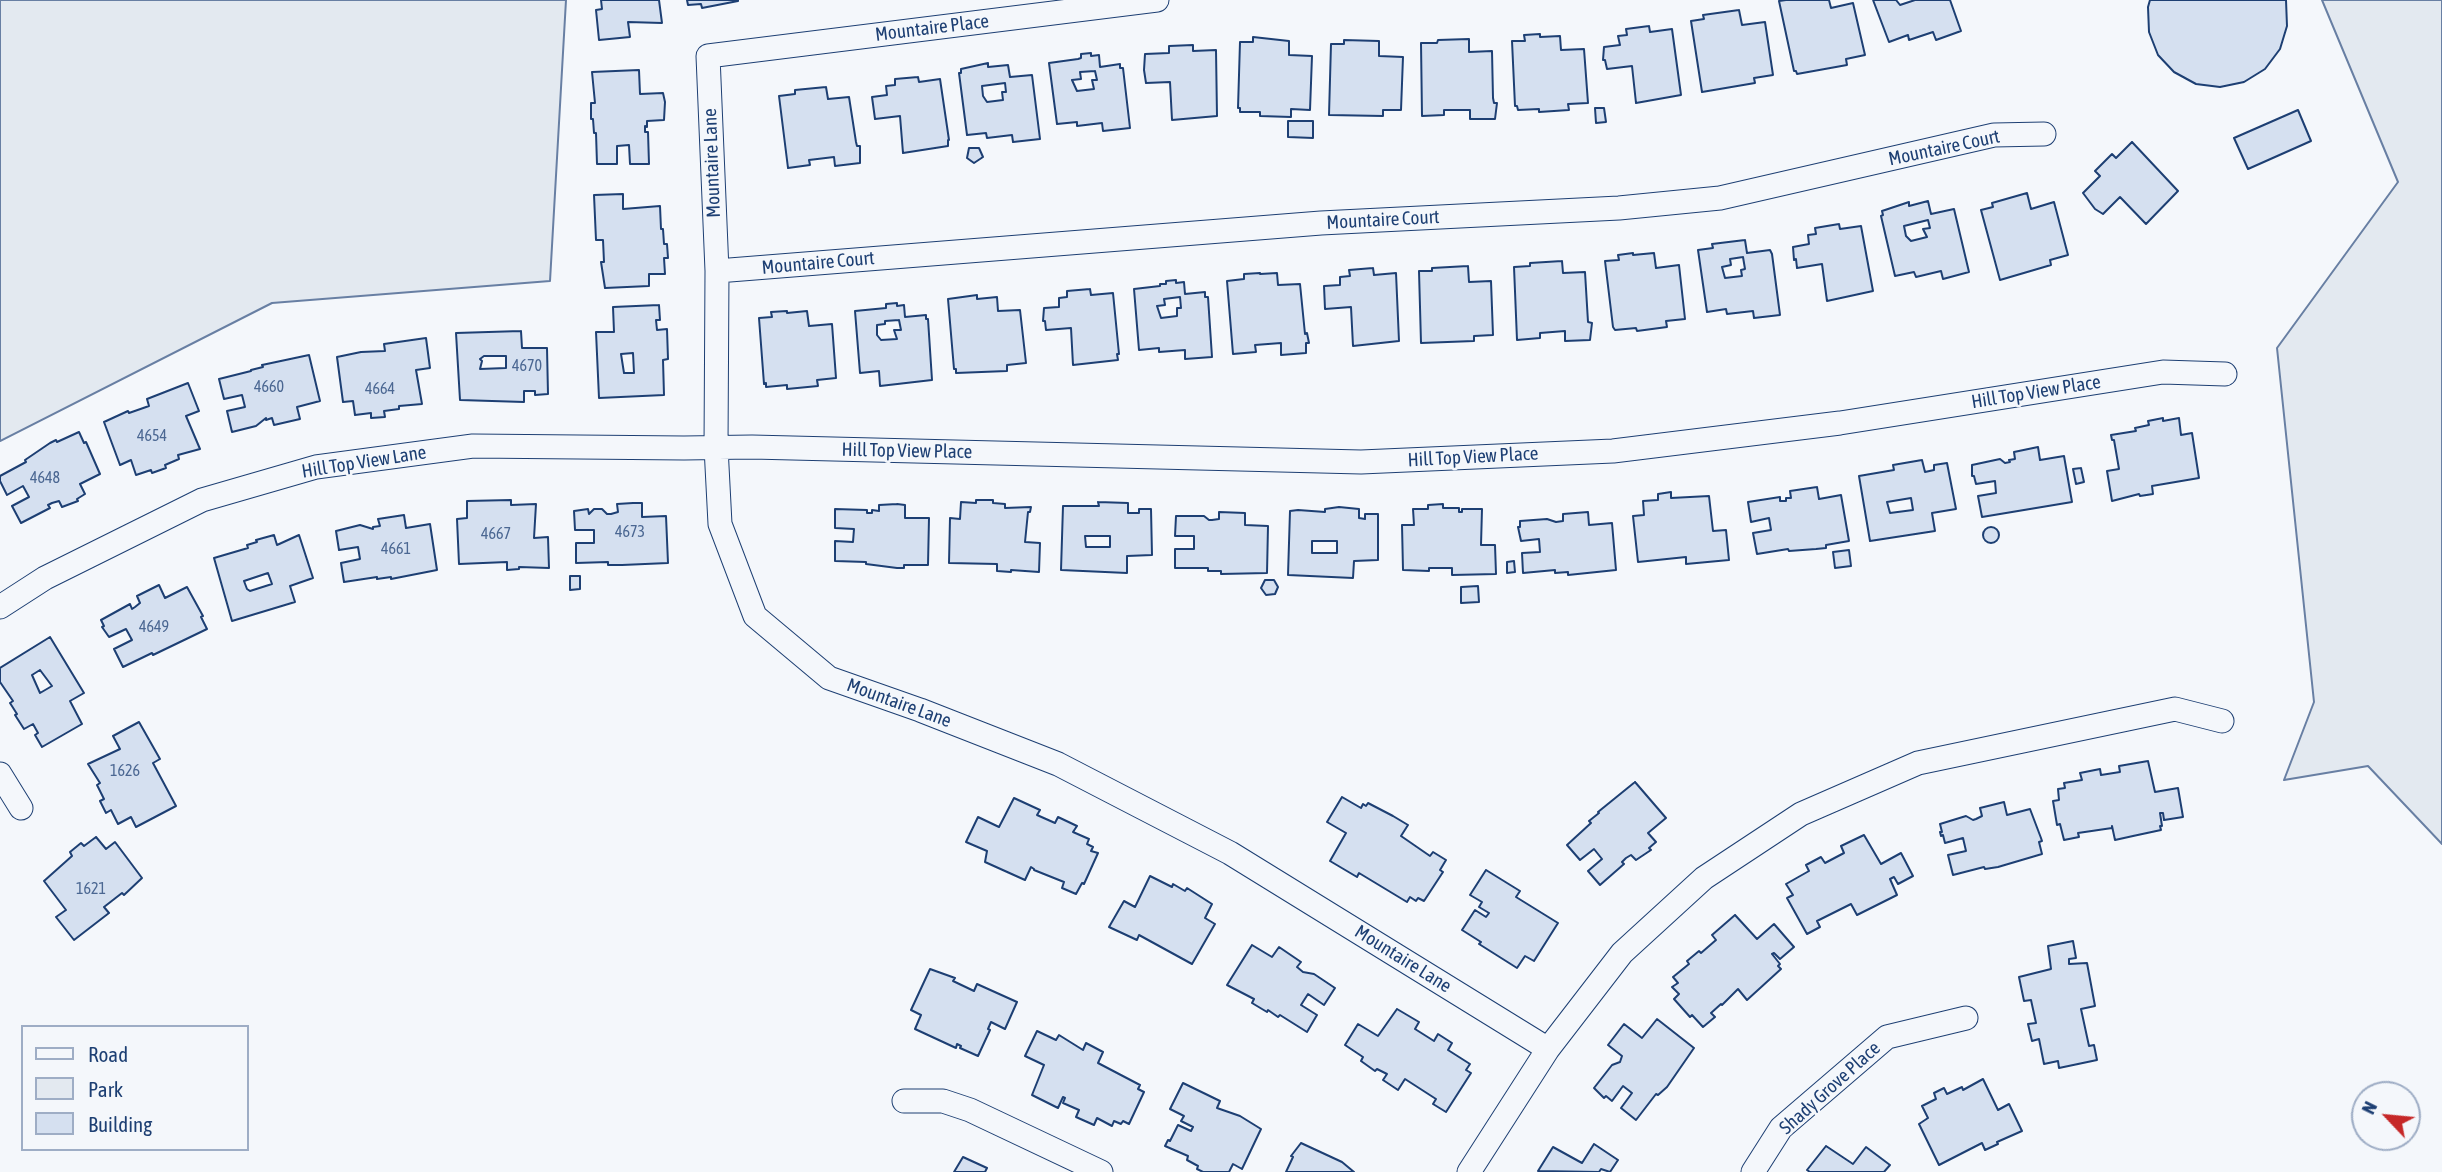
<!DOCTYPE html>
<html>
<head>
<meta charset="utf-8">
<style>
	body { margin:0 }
	#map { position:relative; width:2442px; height:1172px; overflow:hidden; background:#f4f7fb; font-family:"Asap Condensed",sans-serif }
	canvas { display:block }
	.legend { position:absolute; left:21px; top:1025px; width:228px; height:126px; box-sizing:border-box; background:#f4f7fb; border:2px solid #9eadc5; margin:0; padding:9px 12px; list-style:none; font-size:21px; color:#1d3f73 }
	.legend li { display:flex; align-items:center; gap:14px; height:35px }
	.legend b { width:35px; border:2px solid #9eadc5 }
	.north { position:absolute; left:2351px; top:1081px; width:70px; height:70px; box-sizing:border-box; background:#f4f7fb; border:2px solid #9eadc5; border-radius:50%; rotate:296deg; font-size:19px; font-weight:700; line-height:28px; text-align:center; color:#1d3f73 }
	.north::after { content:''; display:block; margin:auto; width:24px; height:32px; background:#c62828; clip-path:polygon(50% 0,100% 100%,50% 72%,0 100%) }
</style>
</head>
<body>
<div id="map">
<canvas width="2442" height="1172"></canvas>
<ul class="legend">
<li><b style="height:9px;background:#f4f7fb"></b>Road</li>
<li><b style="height:19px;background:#e3e9f0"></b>Park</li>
<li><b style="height:19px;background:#d5e0f0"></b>Building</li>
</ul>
<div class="north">N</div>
</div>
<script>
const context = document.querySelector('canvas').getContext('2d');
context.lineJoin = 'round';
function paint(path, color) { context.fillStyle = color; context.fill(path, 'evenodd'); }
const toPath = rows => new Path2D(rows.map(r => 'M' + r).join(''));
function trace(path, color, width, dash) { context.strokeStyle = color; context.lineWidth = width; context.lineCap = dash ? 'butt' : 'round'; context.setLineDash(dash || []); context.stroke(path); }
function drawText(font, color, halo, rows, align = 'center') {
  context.font = font + ' "Asap Condensed",sans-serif'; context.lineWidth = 5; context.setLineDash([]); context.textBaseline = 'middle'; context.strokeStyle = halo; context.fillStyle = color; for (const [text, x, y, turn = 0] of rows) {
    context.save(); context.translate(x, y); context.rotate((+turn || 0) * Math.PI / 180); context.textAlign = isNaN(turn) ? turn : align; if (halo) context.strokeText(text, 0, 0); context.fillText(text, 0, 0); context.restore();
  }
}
const green = toPath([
	[0,0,566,0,550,281,272,303,0,441,0,0],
	[2322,0,2442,0,2442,844,2368,766,2284,780,2314,702,2277,348,2398,182,2322,0]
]);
paint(green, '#e3e9f0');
trace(green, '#687fa3', 2);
const building = toPath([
	[601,0,659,0,662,23,628,22,630,37,599,40,596,10,602,9,601,0],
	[687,0,738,0,738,1,702,8,701,4,688,5,687,0],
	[1786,0,1829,0,1831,8,1853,3,1865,55,1846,59,1847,65,1797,74,1796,71,1794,71,1779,1,1786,0],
	[1873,0,1896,0,1900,5,1915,0,1950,0,1961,31,1936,40,1933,32,1909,40,1908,35,1889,42,1873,0],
	[2150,0,2286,0,2287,26,2280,49,2265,69,2244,82,2220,87,2196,84,2174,72,2158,55,2149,32,2148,7,2150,0],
	[1739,10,1742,25,1765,22,1773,75,1754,78,1755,83,1702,92,1691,21,1704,19,1703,15,1739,10],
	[1649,26,1650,32,1672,29,1681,95,1636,103,1632,66,1607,69,1605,60,1603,60,1604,47,1620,45,1618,36,1627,35,1626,29,1649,26],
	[1540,34,1540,37,1560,36,1561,50,1584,49,1588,103,1568,104,1569,110,1539,112,1539,109,1518,110,1517,106,1515,106,1512,41,1525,41,1524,35,1540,34],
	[1253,37,1289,41,1289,55,1312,56,1310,110,1291,109,1291,117,1260,116,1260,112,1240,112,1240,108,1238,108,1240,42,1253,42,1253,37],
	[1469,39,1469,52,1492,51,1493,98,1494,103,1497,103,1495,119,1470,119,1470,110,1444,110,1444,115,1422,116,1421,43,1437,43,1438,40,1469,39],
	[1344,40,1379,41,1379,56,1403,57,1401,110,1383,110,1383,116,1329,115,1331,44,1344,44,1344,40],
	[1193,45,1193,51,1216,50,1217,116,1172,120,1170,82,1146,83,1144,70,1145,54,1169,53,1169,46,1193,45],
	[1091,53,1091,56,1099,55,1100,67,1120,64,1120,68,1123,68,1130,128,1103,131,1102,123,1077,126,1077,122,1057,124,1049,63,1078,59,1081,58,1081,54,1091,53],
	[1095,71,1097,80,1092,80,1094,89,1077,91,1072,80,1081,79,1080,72,1095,71],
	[988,63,988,67,1008,65,1010,77,1032,75,1040,139,1013,142,1012,135,987,138,986,133,967,135,959,73,961,73,961,69,988,63],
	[1005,83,1006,92,1002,92,1003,100,987,102,983,96,982,86,1005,83],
	[639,70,640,94,663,93,665,102,664,120,647,121,647,127,645,126,645,132,648,132,649,164,630,164,629,145,617,146,617,164,597,164,596,133,594,133,593,119,591,119,591,103,595,103,592,72,639,70],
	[918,77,919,82,940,79,949,140,948,140,948,146,903,153,900,116,875,119,872,97,887,95,886,86,895,85,895,79,918,77],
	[826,87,828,99,849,97,856,142,857,146,860,146,860,163,835,166,834,157,809,160,810,165,788,168,779,96,795,94,795,90,826,87],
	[1595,108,1604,108,1606,122,1596,123,1595,108],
	[2298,110,2311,141,2248,169,2234,138,2298,110],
	[1288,121,1313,121,1313,138,1288,137,1288,121],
	[2132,142,2178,191,2146,224,2120,197,2103,214,2095,209,2083,193,2100,176,2095,171,2112,154,2116,158,2132,142],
	[969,148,979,148,983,157,974,163,967,158,969,148],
	[2027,193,2031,209,2054,202,2068,255,2050,260,2051,265,2000,280,1981,210,1993,207,1992,203,2027,193],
	[623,194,623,209,660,206,661,229,663,229,664,244,667,244,668,258,664,258,665,274,649,274,649,286,605,288,601,262,604,262,603,240,596,240,594,195,623,194],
	[1928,201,1931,214,1954,209,1969,272,1943,279,1941,271,1916,277,1914,272,1895,276,1881,216,1883,215,1882,211,1909,202,1909,206,1928,201],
	[1928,220,1930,228,1923,229,1927,237,1911,241,1906,236,1904,226,1928,220],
	[1839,224,1840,229,1861,226,1873,291,1827,301,1822,264,1797,268,1796,259,1794,260,1793,247,1809,244,1808,235,1816,234,1815,228,1839,224],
	[1745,240,1747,253,1770,250,1772,254,1780,315,1754,318,1753,311,1727,314,1726,309,1707,312,1698,250,1713,248,1712,244,1745,240],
	[1743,257,1745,269,1741,270,1742,276,1725,278,1722,267,1731,265,1730,259,1743,257],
	[1633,253,1633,255,1654,253,1656,268,1679,265,1685,319,1666,321,1667,327,1637,331,1636,328,1615,330,1613,327,1605,261,1619,260,1618,255,1633,253],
	[1562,261,1563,273,1585,272,1588,322,1592,323,1590,340,1565,341,1565,331,1540,333,1540,338,1517,340,1514,267,1530,266,1530,263,1562,261],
	[1468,266,1469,282,1491,281,1493,335,1474,336,1474,341,1421,343,1419,271,1432,271,1432,268,1468,266],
	[1373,268,1374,275,1396,273,1399,341,1353,346,1351,307,1325,309,1324,286,1340,285,1340,277,1350,276,1349,270,1373,268],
	[1260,273,1260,274,1277,273,1278,285,1300,284,1305,334,1307,333,1309,343,1306,343,1306,353,1281,355,1281,343,1255,345,1256,352,1233,354,1227,281,1244,279,1244,274,1260,273],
	[1176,280,1176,283,1184,282,1185,294,1205,292,1205,297,1208,297,1212,357,1185,359,1185,350,1159,352,1159,348,1139,350,1134,289,1160,286,1160,284,1166,284,1166,281,1176,280],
	[1180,297,1181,308,1177,308,1177,316,1161,318,1157,306,1165,305,1164,299,1180,297],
	[1090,289,1091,295,1113,293,1119,354,1117,354,1118,360,1073,365,1071,328,1046,330,1045,321,1043,321,1044,308,1059,307,1059,298,1067,297,1067,291,1090,289],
	[977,295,977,299,997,297,998,311,1020,310,1026,363,1007,365,1007,371,956,373,956,369,954,369,948,299,977,295],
	[897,303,897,306,904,305,905,317,926,315,926,319,928,319,932,380,880,386,879,371,860,373,855,311,886,308,886,304,897,303],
	[899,320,901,330,894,330,897,339,881,340,877,335,877,325,885,324,885,321,899,320],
	[659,305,660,320,656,320,657,330,667,329,668,359,663,360,664,395,599,398,596,332,614,332,613,307,659,305],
	[633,353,634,373,624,373,621,354,633,353],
	[787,311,787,313,807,311,809,326,832,324,836,378,817,380,818,386,787,389,787,385,766,387,766,383,764,384,759,318,772,317,771,312,787,311],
	[521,331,522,348,547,348,548,394,535,395,535,391,524,391,524,402,460,400,456,333,521,331],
	[484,356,506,356,506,368,480,369,482,361,480,359,484,356],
	[426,338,430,368,416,370,422,404,399,406,399,409,384,411,385,417,371,418,371,413,355,415,353,401,343,402,337,357,361,352,385,351,384,344,426,338],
	[309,355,320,401,297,407,300,419,274,425,272,418,266,420,266,418,256,426,232,432,227,411,245,407,242,395,224,399,219,379,251,371,251,370,263,367,262,365,309,355],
	[188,383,199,411,186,416,200,449,178,455,179,459,165,465,166,468,152,473,151,470,136,475,131,460,120,465,104,422,128,411,129,413,149,406,147,399,188,383],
	[2163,418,2163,421,2179,418,2181,435,2192,433,2199,478,2152,486,2153,494,2140,496,2139,494,2112,501,2107,471,2119,469,2114,440,2112,440,2111,435,2136,431,2135,428,2149,425,2148,421,2163,418],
	[79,432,84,443,86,442,100,474,80,484,85,494,77,499,78,501,62,507,59,501,52,503,48,505,50,508,21,523,12,506,29,497,23,486,7,495,0,481,0,476,26,462,25,460,50,443,56,440,57,442,79,432],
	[2038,447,2040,460,2064,456,2072,502,1982,517,1978,496,1996,493,1995,481,1976,484,1974,476,1972,476,1972,465,2000,459,2005,463,2010,462,2009,460,2015,459,2014,452,2038,447],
	[1922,460,1925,472,1934,470,1934,465,1947,463,1956,509,1932,513,1935,531,1870,541,1859,476,1894,470,1893,465,1922,460],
	[1911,498,1913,510,1890,513,1887,502,1911,498],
	[2081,468,2084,482,2076,484,2073,469,2081,468],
	[1817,487,1819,499,1841,495,1849,541,1826,545,1826,548,1816,549,1789,551,1788,549,1757,554,1753,533,1771,530,1769,518,1751,522,1748,502,1780,497,1780,501,1786,501,1786,498,1791,498,1790,491,1817,487],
	[1671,492,1671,498,1709,496,1713,531,1726,530,1729,560,1686,564,1686,557,1638,562,1633,516,1644,515,1643,501,1658,500,1658,494,1671,492],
	[511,500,511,505,536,504,534,538,548,537,549,568,519,567,519,569,507,570,507,562,459,564,457,519,467,518,467,501,511,500],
	[976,500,993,500,993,503,1005,504,1005,508,1031,507,1030,512,1028,512,1025,542,1040,543,1039,572,1011,570,1011,572,997,571,997,564,949,563,950,518,960,519,961,502,976,503,976,500],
	[1098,502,1128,503,1128,513,1139,513,1139,509,1151,509,1152,555,1127,556,1127,573,1061,570,1063,506,1099,506,1098,502],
	[1085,536,1110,536,1110,547,1086,547,1085,536],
	[633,503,642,503,642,517,666,516,668,563,622,565,608,565,608,562,576,563,576,543,594,543,594,530,575,530,574,511,588,509,589,514,594,509,602,509,607,514,611,514,618,512,617,504,633,503],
	[897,504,905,505,905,518,929,518,928,565,904,565,904,568,897,568,866,564,866,562,835,561,835,541,853,542,854,529,835,528,835,509,867,510,867,513,872,513,872,510,879,511,879,505,897,504],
	[1443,504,1443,508,1459,508,1459,512,1462,512,1462,509,1482,509,1481,545,1495,545,1496,574,1452,575,1452,568,1429,568,1429,571,1403,570,1402,525,1414,525,1413,509,1428,509,1428,505,1443,504],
	[1339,507,1359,509,1359,518,1365,519,1365,514,1378,514,1378,560,1354,561,1353,578,1288,575,1290,511,1298,510,1325,512,1325,509,1339,507],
	[1312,541,1337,541,1337,553,1312,553,1312,541],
	[1219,512,1245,513,1245,525,1268,526,1267,573,1221,574,1221,571,1208,571,1208,568,1175,568,1175,549,1194,549,1194,536,1175,536,1176,516,1204,516,1209,520,1212,520,1219,519,1219,512],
	[1588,512,1589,525,1612,523,1616,570,1568,575,1568,572,1555,573,1555,570,1523,573,1522,553,1540,552,1539,539,1521,541,1518,527,1520,527,1520,521,1547,519,1556,522,1563,521,1563,514,1588,512],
	[404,515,406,528,430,524,437,570,391,579,391,577,377,579,377,577,344,582,341,563,360,559,358,547,339,550,336,531,360,525,373,529,373,527,380,526,378,519,404,515],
	'1983 535a8 8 0 1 1 16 0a8 8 0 1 1-16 0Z',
	[274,535,277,545,299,535,313,578,290,586,295,602,232,621,214,558,248,548,247,545,257,542,256,540,274,535],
	[268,573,272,584,250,591,247,589,244,581,268,573],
	[1849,550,1851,566,1835,568,1833,552,1849,550],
	[1514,561,1515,572,1507,573,1507,562,1514,561],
	[570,576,580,576,580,589,570,590,570,576],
	[1265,580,1274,580,1278,587,1275,594,1266,595,1261,588,1265,580],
	[159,585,165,598,187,587,203,616,201,617,207,629,153,655,152,653,123,667,114,649,132,640,126,629,109,637,102,627,104,626,101,620,130,604,132,609,135,607,140,603,137,596,159,585],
	[1478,586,1479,602,1461,603,1461,587,1478,586],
	[50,637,84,693,70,701,82,724,42,747,35,735,38,733,33,724,24,729,15,715,17,714,10,703,13,701,0,682,0,668,50,637],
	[40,670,52,686,40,693,32,675,40,670],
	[139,722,160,759,153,763,176,806,136,827,131,817,118,824,111,810,106,813,100,801,104,799,97,785,100,783,88,764,120,749,113,736,139,722],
	[2148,761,2155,792,2178,788,2183,817,2164,820,2163,813,2160,813,2162,826,2160,826,2161,830,2133,836,2115,840,2112,826,2112,828,2078,833,2079,837,2064,840,2060,824,2057,825,2053,801,2059,800,2058,789,2065,788,2064,783,2082,780,2080,773,2100,769,2101,775,2120,772,2119,766,2148,761],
	[1635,782,1666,818,1648,833,1656,842,1649,848,1651,850,1636,860,1631,855,1626,858,1622,862,1624,864,1600,885,1588,871,1602,859,1594,849,1580,860,1567,845,1591,823,1589,821,1599,813,1598,812,1635,782],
	[1342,797,1361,808,1363,804,1366,806,1368,803,1393,816,1408,825,1401,836,1430,856,1433,852,1446,860,1440,870,1443,872,1424,901,1418,898,1416,901,1410,897,1407,902,1359,873,1357,877,1330,861,1346,833,1327,822,1342,797],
	[1014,798,1040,810,1037,815,1055,823,1058,817,1077,826,1073,832,1089,839,1087,844,1093,847,1091,851,1098,853,1084,884,1082,883,1076,894,1062,888,1064,882,1034,870,1034,869,1031,867,1025,880,985,862,987,851,966,842,978,817,999,827,1014,798],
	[2004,802,2007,815,2030,809,2041,838,2042,841,2039,842,2042,854,1998,867,1985,869,1984,867,1953,875,1948,855,1966,851,1963,838,1945,843,1943,835,1941,836,1940,832,1942,832,1940,824,1966,816,1973,820,1976,819,1982,816,1980,808,2004,802],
	[1864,835,1881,864,1901,853,1913,876,1898,884,1894,877,1890,879,1897,895,1857,915,1851,904,1817,921,1820,927,1807,934,1787,898,1793,895,1786,884,1809,871,1806,865,1821,857,1825,863,1844,853,1841,846,1864,835],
	[96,837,106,849,115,842,142,878,124,895,122,893,104,907,109,913,74,940,56,917,66,910,44,881,72,856,70,852,81,843,84,846,96,837],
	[1486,870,1520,891,1516,897,1558,923,1534,961,1525,956,1517,968,1479,944,1481,942,1462,930,1475,910,1486,917,1489,913,1479,907,1482,902,1470,895,1486,870],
	[1150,876,1172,887,1173,884,1185,891,1187,888,1212,904,1205,918,1215,924,1192,964,1139,935,1137,940,1109,927,1124,901,1135,907,1150,876],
	[1735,915,1757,939,1774,924,1794,947,1780,959,1774,953,1772,954,1780,964,1778,966,1781,969,1747,1000,1738,989,1722,1005,1721,1004,1711,1013,1715,1017,1703,1027,1692,1015,1690,1017,1674,999,1679,994,1672,987,1678,983,1673,977,1689,964,1687,961,1699,951,1701,953,1716,940,1712,935,1735,915],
	[2073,941,2076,958,2069,959,2069,964,2087,963,2095,1006,2081,1009,2089,1046,2094,1045,2097,1060,2059,1068,2058,1061,2044,1064,2039,1039,2032,1041,2028,1024,2036,1023,2031,1000,2024,1001,2019,977,2051,969,2048,946,2073,941],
	[1252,945,1272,957,1279,947,1301,962,1297,967,1303,972,1314,974,1335,988,1324,1005,1308,994,1301,1005,1317,1015,1307,1032,1280,1015,1278,1017,1268,1010,1267,1012,1252,1003,1254,999,1227,985,1252,945],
	[930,969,955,978,953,981,974,991,977,984,1017,1002,1005,1029,991,1022,988,1029,990,1030,978,1056,960,1048,961,1046,957,1044,956,1048,915,1029,921,1015,911,1010,930,969],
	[1397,1009,1419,1022,1415,1029,1434,1041,1438,1034,1452,1043,1448,1050,1470,1064,1466,1070,1471,1073,1446,1112,1433,1104,1436,1099,1405,1079,1398,1090,1383,1080,1387,1074,1377,1069,1375,1071,1361,1061,1363,1057,1345,1045,1358,1024,1378,1036,1397,1009],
	[1657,1019,1694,1048,1667,1087,1658,1095,1656,1094,1636,1120,1621,1108,1632,1093,1623,1086,1612,1101,1606,1096,1604,1098,1594,1088,1612,1065,1620,1062,1622,1056,1608,1045,1624,1024,1642,1038,1657,1019],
	[1037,1031,1056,1040,1059,1035,1083,1050,1086,1043,1103,1052,1098,1063,1140,1085,1138,1089,1144,1092,1129,1124,1123,1121,1121,1124,1114,1121,1112,1126,1097,1118,1094,1125,1076,1117,1079,1110,1063,1103,1065,1098,1063,1097,1058,1108,1032,1095,1044,1065,1025,1056,1037,1031],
	[1983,1079,1998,1110,2009,1104,2022,1131,1997,1142,1998,1144,1985,1150,1982,1143,1939,1165,1919,1124,1928,1118,1922,1106,1936,1099,1934,1093,1944,1088,1947,1094,1962,1087,1963,1090,1983,1079],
	[1183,1083,1220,1101,1217,1108,1240,1116,1261,1129,1242,1169,1233,1164,1229,1172,1203,1172,1197,1169,1198,1166,1187,1160,1188,1156,1165,1146,1168,1140,1170,1141,1178,1125,1191,1131,1193,1127,1181,1121,1184,1116,1170,1109,1183,1083],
	[1301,1143,1342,1162,1354,1172,1286,1172,1293,1157,1291,1156,1301,1143],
	[1594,1144,1618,1160,1610,1172,1601,1169,1599,1172,1538,1171,1553,1147,1582,1163,1594,1144],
	[1826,1146,1853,1164,1866,1147,1890,1165,1884,1172,1810,1172,1807,1170,1826,1146],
	[963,1157,987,1168,985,1172,954,1172,963,1157]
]);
paint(building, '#d5e0f0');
trace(building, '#1d3f73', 2);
const minor = toPath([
	[1157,0,708,56,717,271,716,447,720,524,755,616,829,678,920,710,1058,764,1230,853,1548,1049],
	[717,271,1321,223,1619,208,1720,198,1994,135,2044,134],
	[0,607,45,578,202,500,316,467,473,446,684,448,752,447,1361,462,1613,451,1840,423,2163,372,2225,374],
	[0,774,21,808],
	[904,1101,943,1101,970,1110,1101,1172],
	[1469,1172,1548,1049,1622,953,1704,878,1801,814,1918,763,2175,709,2222,721],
	[1753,1172,1781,1128,1887,1037,1966,1018]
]);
trace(minor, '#1d3f73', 25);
trace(minor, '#f4f7fb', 23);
drawText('16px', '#4b6792', null, [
	["4670",527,366],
	["4660",269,387],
	["4664",380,389],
	["4654",152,436],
	["4648",45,478],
	["4673",630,532],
	["4667",496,534],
	["4661",396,549],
	["4649",154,627],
	["1626",125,771],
	["1621",91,889]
]);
drawText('19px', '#1d3f73', '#f4f7fb', [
	["Mountaire Place",932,28,-7],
	["Mountaire Court",1944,148,-12],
	["Mountaire Lane",712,163,-92],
	["Mountaire Court",1383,220,-3],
	["Mountaire Court",818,263,-5],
	["Hill Top View Place",2036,392,-9],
	["Hill Top View Place",907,451,1],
	["Hill Top View Place",1473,457,-3],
	["Hill Top View Lane",364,462,-9],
	["Mountaire Lane",899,703,20],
	["Mountaire Lane",1403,959,32],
	["Shady Grove Place",1830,1088,-42]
]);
</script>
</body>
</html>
